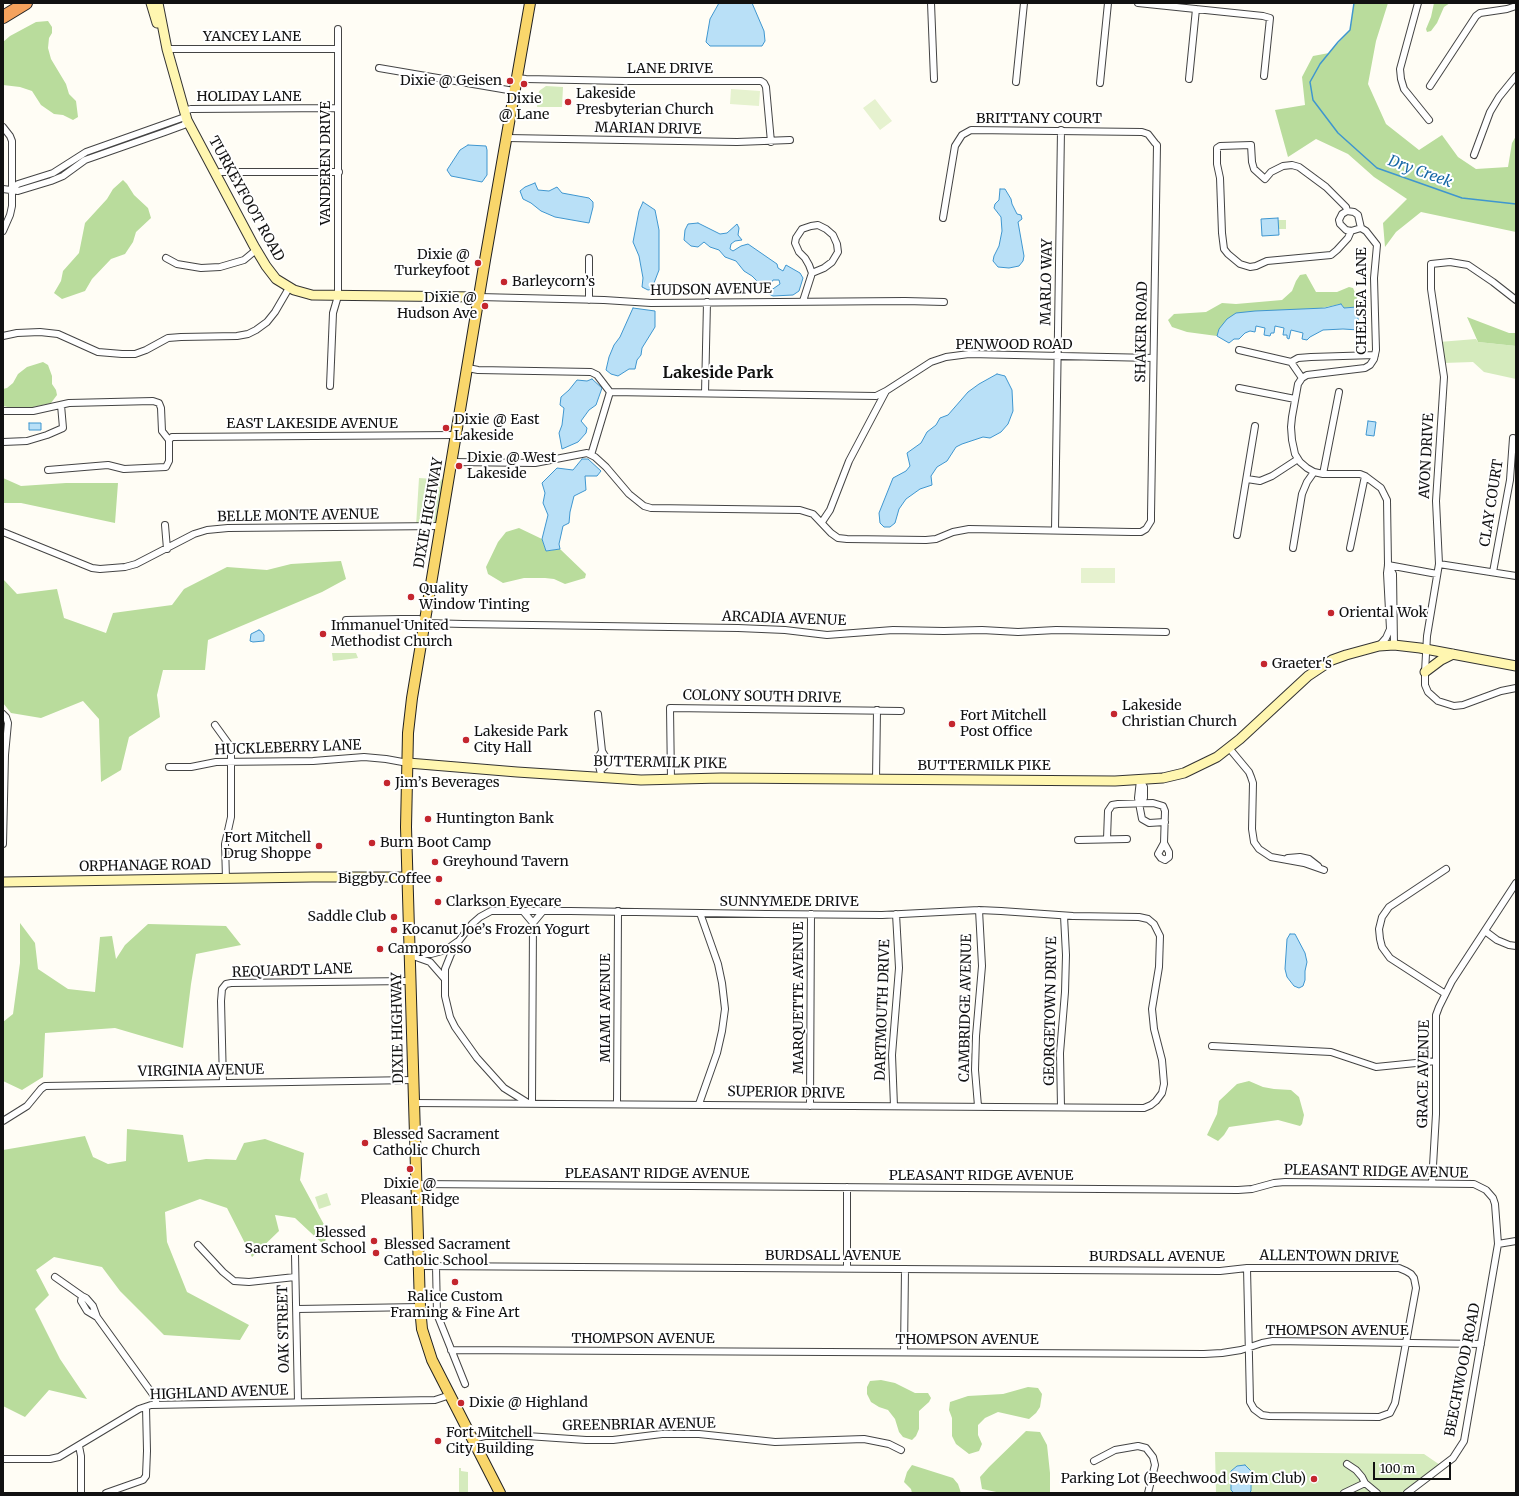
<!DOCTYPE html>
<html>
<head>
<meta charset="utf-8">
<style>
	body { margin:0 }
	#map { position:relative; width:1519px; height:1496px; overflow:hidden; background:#fffdf5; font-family:Merriweather,serif }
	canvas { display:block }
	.frame { position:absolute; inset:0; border:4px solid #111; pointer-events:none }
	.scale { position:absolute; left:1373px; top:1462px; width:78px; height:18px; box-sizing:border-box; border:2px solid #111; border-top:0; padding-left:5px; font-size:12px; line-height:14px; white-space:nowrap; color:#111; -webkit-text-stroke:3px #fff; paint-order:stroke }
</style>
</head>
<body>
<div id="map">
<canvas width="1519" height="1496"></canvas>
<div class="frame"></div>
<div class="scale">100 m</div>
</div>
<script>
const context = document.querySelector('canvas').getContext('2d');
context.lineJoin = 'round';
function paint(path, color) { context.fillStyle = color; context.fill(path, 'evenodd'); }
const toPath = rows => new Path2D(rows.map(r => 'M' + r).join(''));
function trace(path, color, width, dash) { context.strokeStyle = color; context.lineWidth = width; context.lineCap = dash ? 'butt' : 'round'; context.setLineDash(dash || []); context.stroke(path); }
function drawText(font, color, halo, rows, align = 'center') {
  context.font = font + ' Merriweather,serif'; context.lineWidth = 4; context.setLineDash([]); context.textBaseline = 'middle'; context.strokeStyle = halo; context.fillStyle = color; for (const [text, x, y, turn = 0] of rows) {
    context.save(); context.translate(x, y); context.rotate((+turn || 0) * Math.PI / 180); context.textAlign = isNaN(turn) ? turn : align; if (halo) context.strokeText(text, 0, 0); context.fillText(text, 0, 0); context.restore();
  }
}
paint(toPath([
	[546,86,563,87,562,107,537,107,539,91],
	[1278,220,1286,220,1286,229,1278,229],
	[1476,339,1478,342,1516,346,1516,379,1484,372,1473,362,1443,363,1439,342],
	[419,478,449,480,441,526,416,526],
	[332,653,356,653,358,658,333,661],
	[327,1193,331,1205,319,1209,315,1197],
	[1215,1452,1424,1454,1443,1467,1407,1493,1216,1493],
	[459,1468,461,1468,461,1471,468,1472,468,1493,459,1493]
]), '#d5ebbd');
paint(toPath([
	[1354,3,1388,3,1376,41,1368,84,1386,124,1419,150,1442,135,1458,157,1476,169,1508,167,1512,143,1516,136,1516,232,1421,212,1396,232,1385,247,1383,223,1407,199,1374,177,1348,154,1316,139,1288,157,1275,110,1305,105,1302,77,1313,56,1329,53,1350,30],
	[1434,3,1450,3,1444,7,1437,23,1431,31,1427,32,1426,29,1431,17],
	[48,21,52,27,52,33,49,38,48,48,51,59,66,84,69,94,76,101,78,117,73,120,63,115,54,114,41,105,32,91,20,87,3,85,3,42,10,36,36,22],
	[123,180,127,184,134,195,148,208,151,218,136,232,133,242,125,254,111,259,92,279,85,291,62,299,54,293,61,281,63,271,79,253,85,223,107,199,113,189],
	[1306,274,1316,292,1337,292,1349,287,1353,288,1357,297,1357,307,1344,308,1341,304,1219,329,1217,336,1187,332,1172,327,1168,320,1174,314,1206,312,1222,303,1236,304,1282,300,1292,291,1296,281,1300,275],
	[1467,317,1509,333,1516,333,1516,346,1478,342],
	[43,362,48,365,52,376,52,384,56,390,57,395,51,403,29,408,12,408,3,406,3,389,7,388,13,383,18,374,27,367],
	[3,478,21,486,66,483,118,483,115,523,21,503,3,503],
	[519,528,542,539,546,551,560,549,586,574,585,578,565,584,554,579,545,578,524,578,503,583,488,574,486,567,498,542,506,532],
	[341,561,346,579,322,592,208,640,205,670,163,670,157,695,160,717,129,737,121,770,101,782,99,719,83,701,41,718,11,713,3,703,3,579,17,594,57,589,64,618,106,633,113,613,172,605,184,589,227,567,267,570,291,564],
	[20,923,35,943,38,969,68,989,95,992,100,937,112,936,116,959,125,945,148,924,226,926,241,945,196,954,191,984,183,1048,115,1028,45,1033,43,1077,22,1090,3,1081,3,1022,13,1014,20,963],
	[1249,1081,1263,1087,1274,1089,1291,1090,1299,1097,1304,1115,1302,1124,1300,1126,1278,1120,1229,1127,1224,1135,1218,1141,1207,1135,1217,1114,1219,1101,1237,1084],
	[127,1129,183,1135,188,1162,206,1159,236,1160,244,1143,265,1139,304,1153,300,1180,328,1232,324,1245,295,1218,275,1215,279,1231,252,1257,227,1208,200,1199,165,1212,167,1242,187,1292,249,1325,240,1340,164,1335,120,1291,102,1267,54,1257,36,1270,49,1295,35,1309,60,1359,87,1399,49,1390,25,1417,3,1406,3,1150,85,1136,93,1157,108,1164,126,1161],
	[881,1380,895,1383,915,1393,928,1393,931,1398,929,1402,919,1411,919,1429,916,1436,912,1440,903,1437,899,1432,895,1419,888,1410,879,1407,871,1402,867,1394,867,1387,870,1381],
	[1028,1387,1038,1388,1042,1394,1040,1407,1036,1413,1029,1419,998,1412,985,1418,978,1425,978,1435,982,1444,979,1451,969,1454,956,1444,952,1436,952,1418,949,1410,950,1402,968,1396,1003,1394],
	[1026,1431,1040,1432,1047,1445,1050,1473,1050,1493,1001,1493,982,1489,980,1477,989,1467],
	[912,1465,953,1478,958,1484,961,1493,912,1493,911,1489,904,1482,907,1472]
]), '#b9dc9c');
paint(toPath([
	[731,89,760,91,759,106,730,104],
	[875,99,892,121,880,130,863,108],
	[1081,568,1115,568,1115,583,1081,583]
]), '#e6f2cf');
const water = toPath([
	[719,3,752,3,764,31,765,41,762,46,710,46,706,42,710,19,719,3],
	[468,145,486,146,487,150,487,175,482,182,451,176,447,170,460,150,468,145],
	[535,183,538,190,549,191,557,187,562,193,589,198,593,202,593,207,589,223,555,217,541,211,531,203,523,199,520,191,525,187,535,183],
	[1000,189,1005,189,1011,199,1012,204,1017,214,1021,215,1022,219,1018,222,1024,256,1023,261,1019,266,1009,268,998,267,993,261,994,256,999,246,1002,231,1001,217,994,208,995,204,999,200,1000,189],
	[643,202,655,210,659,230,659,270,654,283,653,289,648,290,642,287,643,278,639,256,633,242,639,211,643,202],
	[1278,218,1279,235,1262,236,1261,219,1278,218],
	[698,223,720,234,727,233,737,224,739,228,738,235,742,240,735,241,731,244,730,249,733,251,741,246,748,244,777,264,778,268,783,271,786,265,800,273,803,278,799,291,793,295,773,296,767,293,780,284,779,280,773,280,770,285,765,289,752,276,744,271,736,261,725,257,719,250,710,247,704,242,698,247,691,246,684,240,685,230,688,224,698,223],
	[1341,304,1344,308,1357,307,1359,330,1343,329,1323,330,1310,337,1307,340,1302,339,1303,333,1291,330,1289,339,1287,338,1287,335,1283,335,1284,328,1275,326,1274,333,1271,333,1270,336,1264,335,1265,328,1256,326,1255,332,1250,331,1245,333,1239,339,1234,339,1229,343,1217,336,1219,329,1227,319,1236,313,1255,311,1325,308,1341,304],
	[633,308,655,311,655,327,642,348,641,355,637,360,635,369,629,369,618,376,611,374,606,370,609,357,614,345,620,337,633,308],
	[997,374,1005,376,1012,390,1013,411,1008,424,1001,432,990,438,983,437,962,444,956,447,947,461,937,467,931,476,932,485,920,489,906,499,899,509,895,523,890,527,884,527,880,523,879,513,893,478,906,471,910,466,907,453,921,443,927,432,936,425,940,418,948,415,968,392,979,384,997,374],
	[592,379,602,388,596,405,589,410,581,421,587,428,586,433,578,442,562,449,559,433,562,425,564,408,560,405,561,397,569,390,577,380,587,381,592,379],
	[1368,421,1376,422,1374,436,1366,435,1368,421],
	[29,423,41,423,41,430,29,430,29,423],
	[582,459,588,459,601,471,597,476,585,476,586,490,574,496,570,512,569,523,563,526,559,544,560,549,546,551,542,539,548,515,543,503,545,493,542,483,557,468,573,470,582,459],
	[259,630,261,631,264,635,264,641,253,642,250,641,251,634,259,630],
	[1290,934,1295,934,1305,953,1307,962,1305,971,1305,980,1303,986,1299,988,1294,986,1287,977,1285,969,1287,939,1290,934],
	[1245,1465,1251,1471,1251,1491,1249,1493,1234,1493,1231,1490,1231,1471,1237,1466,1245,1465]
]);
paint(water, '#b9e0f7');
trace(water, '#3f96cf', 1);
trace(toPath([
	[1354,3,1350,30,1338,42,1320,64,1310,82,1313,100,1338,133,1377,168,1462,198,1516,204]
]), '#3f96cf', 1.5);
const street = toPath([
	[931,3,934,79],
	[1138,3,1263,16,1270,18,1264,76],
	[1418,3,1400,69,1401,79,1404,89,1429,120],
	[167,49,337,49],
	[379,68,514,91],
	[517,78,526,79,625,81,761,81,764,83,766,87,771,142],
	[1189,79,1196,9],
	[1016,82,1024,3],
	[1100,83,1108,3],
	[1430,86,1476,16,1480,13,1507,9,1516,6],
	[184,111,191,109,338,108],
	[3,127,10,136,12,141,12,206,10,215,3,231],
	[507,138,737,142,790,140],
	[1474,155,1490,112,1499,97,1516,76],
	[215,174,220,172,339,172],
	[3,189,18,191,51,181,63,176,85,160,165,132,184,125,187,120,182,118,86,152,53,173,18,184,12,189],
	[1347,211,1346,207,1326,187,1299,167,1292,165,1283,166,1271,172,1265,179,1254,169,1252,162,1251,145,1220,146,1217,148,1217,164,1220,178,1222,233,1224,249,1228,254,1240,264,1250,267,1256,266,1267,261,1331,255,1337,250,1348,238,1351,231],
	[1361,228,1358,215,1354,212,1347,211,1342,214,1339,220,1340,224,1346,230,1351,231,1361,228,1366,231,1377,245,1374,278,1376,350,1374,359,1370,365,1365,368,1307,375,1302,378,1298,384,1292,417,1291,427,1292,440,1295,454,1300,462,1307,468,1314,472,1323,474,1360,474,1365,476,1381,488,1387,500,1388,565,1387,573,1390,629,1386,638,1379,646],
	[166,258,177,264,201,268,220,267,244,260,256,250],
	[589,258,589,300],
	[479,297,604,300,651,303,905,301,944,302],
	[1516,300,1493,282,1468,265,1450,262,1431,264,1431,289,1444,377,1436,501,1439,564,1427,636,1425,672,1425,685,1428,692,1438,701,1454,706,1463,705,1501,691,1516,688],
	[803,301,812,273,824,268,832,262,838,252,837,244,833,235,826,229,818,225,811,226,802,229,796,238,795,243,799,252,805,258,809,265,812,273],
	[3,336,17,333,40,332,58,334,98,352,122,354,135,354,146,350,168,338,181,337,237,336,248,334,256,330,267,322,275,312,289,288],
	[1239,350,1291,362,1302,378],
	[1291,362,1298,358,1311,357,1375,355],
	[468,368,478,370,591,372,597,375,610,392],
	[330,386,333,313,338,296,338,29],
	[1239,388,1295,399],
	[610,392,876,396,886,391],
	[705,393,707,302],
	[3,411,33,411,69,403,153,401,159,403,161,408,162,431,169,440],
	[169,440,172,437,456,435],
	[3,442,27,441,47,435,63,428,61,405],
	[591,455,610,392],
	[452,462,535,463,587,453,595,457,606,467,629,494,644,506,651,508,800,510,813,514,831,533,838,538,847,539,926,540,936,539,953,532,969,529,1132,532,1141,532,1146,529,1151,521,1151,515,1157,145,1155,143,1148,134,1142,132,971,130,962,135,955,146,943,218],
	[48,470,108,465,124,469,166,467,169,461,169,440],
	[1323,474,1339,392],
	[1247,479,1260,481,1272,476,1298,459],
	[822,522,830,510,849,461,886,391,931,362,946,357,969,354,1153,358],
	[165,525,167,549],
	[1055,530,1061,130],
	[3,532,92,568,100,569,125,567,136,564,194,534,207,530,228,528,441,526],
	[1237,535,1255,426],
	[1293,548,1302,494,1307,482,1314,472],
	[1350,548,1365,476],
	[1439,564,1516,576],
	[1388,565,1393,574,1394,645],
	[1388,565,1437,574],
	[1493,572,1510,480,1513,438],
	[346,620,402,619,419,619,425,623,463,624,738,628,785,630,827,635,893,630,944,631,982,630,1018,632,1056,630,1166,632],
	[3,714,6,717,8,723,5,755,3,844],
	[598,714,602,751,605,756,607,762,605,766,601,770],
	[215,725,228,743,231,750,231,817,225,844,226,879],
	[1229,748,1249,772,1251,777,1253,783,1252,829,1254,842,1259,849,1271,857,1304,863,1324,870],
	[169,767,191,767,216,762,313,761,364,757,386,759,408,763],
	[601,774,598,762,599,756,602,751],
	[876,779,877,710],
	[671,780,670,708,901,711],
	[1140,780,1138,798,1142,819,1149,823,1165,822],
	[1140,803,1144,798,1144,787,1140,780],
	[1107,839,1108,811,1112,805,1118,804,1153,803,1163,806,1165,811,1164,843,1158,854,1161,858,1165,860,1169,857,1169,852,1164,843],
	[1078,840,1127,839],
	[1288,858,1300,857,1309,859,1318,866],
	[523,911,533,923],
	[1485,931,1497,940,1509,945,1516,946],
	[410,954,431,954,446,950,457,942],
	[413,956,430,962,444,978],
	[1444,993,1390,958,1382,947,1380,939,1379,929,1382,917,1389,907,1446,869],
	[1212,1046,1331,1052,1376,1067,1436,1061],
	[223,1082,221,1001,222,989,226,984,231,983,411,981],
	[414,1103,1144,1108,1151,1105,1156,1101,1162,1093,1164,1084,1162,1060,1154,1029,1152,1009,1159,967,1160,936,1154,924,1148,919,1139,917,1073,916,1001,911,979,910,882,915,766,914,570,911,491,911,480,917,472,924,458,942,451,954,445,969,445,996,450,1017,455,1027,477,1058,504,1088,528,1103],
	[532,1103,533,923,543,911],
	[617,1104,618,911],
	[699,1104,717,1053,722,1031,725,1009,722,983,718,964,700,913],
	[810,1106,811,914],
	[894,1106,892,1055,899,968,896,914],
	[978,1106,975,1070,976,1036,982,966,979,910],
	[1061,1107,1060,1053,1065,992,1066,955,1064,916],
	[3,1121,27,1106,41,1089,45,1086,413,1080],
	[1432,1183,1436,1114,1436,1015,1439,1007,1452,981,1516,883],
	[416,1184,1238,1190,1252,1189,1274,1183,1285,1182,1474,1184,1486,1190,1493,1198,1495,1204,1498,1244],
	[198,1245,223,1272,234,1281,249,1282,295,1277],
	[295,1255,298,1402],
	[419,1266,1220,1271,1247,1268,1399,1268,1406,1271,1411,1274,1414,1278,1416,1288,1395,1403,1390,1413,1379,1417,1269,1416,1262,1415,1254,1409,1250,1402,1247,1268],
	[436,1266,437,1314,465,1384],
	[847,1268,847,1187],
	[55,1277,82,1296],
	[297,1309,420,1307],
	[97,1317,87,1311,81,1301,82,1296,86,1298,93,1306,97,1317,154,1396,157,1405],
	[451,1350,1204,1354,1222,1353,1241,1350,1262,1343,1273,1341,1481,1344],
	[904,1352,905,1269],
	[472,1439,485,1436,527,1436,586,1440,613,1440,662,1434,699,1434,775,1442,864,1439,889,1444,901,1450],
	[79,1446,81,1456,81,1493],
	[3,1459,50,1459,59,1457,139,1409,151,1405,435,1400,450,1395],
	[1094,1461,1115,1450,1138,1446,1146,1448,1153,1457,1155,1465,1148,1493],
	[1347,1464,1356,1470,1362,1477,1365,1483],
	[106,1493,143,1480,146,1476,147,1451,146,1407],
	[1344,1493,1365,1483,1377,1493],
	[1407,1493,1453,1458,1464,1441,1498,1244,1516,1241]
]);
const secondary = toPath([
	[151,3,157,23],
	[158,3,167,49,187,120,254,246,266,266,276,279,294,290,312,295,479,297],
	[1425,672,1441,660,1453,654],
	[408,763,517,772,641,780,721,778,1115,781,1163,778,1184,773,1217,757,1240,739,1308,676,1332,660,1346,655,1379,646,1394,645,1420,648,1516,666],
	[3,882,312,877,408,877]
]);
const primary = toPath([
	[500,1493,432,1360,422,1329,420,1307,406,827,408,733,412,698,485,260,530,3]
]);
const highway = toPath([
	[3,17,26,3]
]);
trace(street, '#444', 8);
trace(secondary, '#333', 11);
trace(primary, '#222', 12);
trace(highway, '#222', 14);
trace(street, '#fff', 6);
trace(secondary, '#fff6b0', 9);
trace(primary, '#f9d66b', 10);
trace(highway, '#f5a25d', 12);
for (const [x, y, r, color] of [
	[510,81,4,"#c4262e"],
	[524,84,4,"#c4262e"],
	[568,102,4,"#c4262e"],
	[478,263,4,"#c4262e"],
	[504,282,4,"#c4262e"],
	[485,306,4,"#c4262e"],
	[446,428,4,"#c4262e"],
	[459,466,4,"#c4262e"],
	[411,597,4,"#c4262e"],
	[1331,613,4,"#c4262e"],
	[323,634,4,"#c4262e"],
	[1264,664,4,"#c4262e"],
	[1114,714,4,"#c4262e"],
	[952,724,4,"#c4262e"],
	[466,740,4,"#c4262e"],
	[387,783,4,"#c4262e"],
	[428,819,4,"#c4262e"],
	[372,843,4,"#c4262e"],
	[319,846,4,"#c4262e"],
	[435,862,4,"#c4262e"],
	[439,879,4,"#c4262e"],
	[438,902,4,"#c4262e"],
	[394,917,4,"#c4262e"],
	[394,930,4,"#c4262e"],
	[380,949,4,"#c4262e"],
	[365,1143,4,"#c4262e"],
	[410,1169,4,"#c4262e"],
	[374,1241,4,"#c4262e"],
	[376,1253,4,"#c4262e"],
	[455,1282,4,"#c4262e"],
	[461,1403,4,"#c4262e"],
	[438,1441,4,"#c4262e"],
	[1314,1479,4,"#c4262e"]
]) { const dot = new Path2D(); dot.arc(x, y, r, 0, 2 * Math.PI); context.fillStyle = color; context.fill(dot); trace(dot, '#fff', 1.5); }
drawText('14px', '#111', '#fff', [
	["YANCEY LANE",252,37],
	["LANE DRIVE",670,69],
	["HOLIDAY LANE",249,97],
	["BRITTANY COURT",1039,119],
	["MARIAN DRIVE",648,129,1],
	["VANDEREN DRIVE",326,163,-90],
	["TURKEYFOOT ROAD",246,199,61],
	["MARLO WAY",1047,282,-89],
	["HUDSON AVENUE",711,290,-1],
	["CHELSEA LANE",1362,301,-90],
	["SHAKER ROAD",1142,332,-89],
	["PENWOOD ROAD",1014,345],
	["EAST LAKESIDE AVENUE",312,424],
	["AVON DRIVE",1427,456,-87],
	["CLAY COURT",1492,503,-81],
	["DIXIE HIGHWAY",429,513,-80],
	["BELLE MONTE AVENUE",298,516,-1],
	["ARCADIA AVENUE",784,619,2],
	["COLONY SOUTH DRIVE",762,697,1],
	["HUCKLEBERRY LANE",288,748,-2],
	["BUTTERMILK PIKE",660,763,1],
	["BUTTERMILK PIKE",984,766],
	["ORPHANAGE ROAD",145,866,-1],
	["SUNNYMEDE DRIVE",789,902],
	["REQUARDT LANE",292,971,-2],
	["MARQUETTE AVENUE",799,998,-90],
	["MIAMI AVENUE",606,1008,-90],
	["CAMBRIDGE AVENUE",966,1008,-89],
	["DARTMOUTH DRIVE",883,1010,-88],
	["GEORGETOWN DRIVE",1051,1011,-89],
	["DIXIE HIGHWAY",398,1028,-91],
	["VIRGINIA AVENUE",201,1071,-1],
	["GRACE AVENUE",1424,1074,-89],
	["SUPERIOR DRIVE",786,1093,1],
	["PLEASANT RIDGE AVENUE",1376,1172,1],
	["PLEASANT RIDGE AVENUE",657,1174],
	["PLEASANT RIDGE AVENUE",981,1176],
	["BURDSALL AVENUE",833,1256],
	["BURDSALL AVENUE",1157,1257],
	["ALLENTOWN DRIVE",1329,1257,1],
	["OAK STREET",284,1329,-91],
	["THOMPSON AVENUE",1337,1331],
	["THOMPSON AVENUE",643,1339],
	["THOMPSON AVENUE",967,1340],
	["BEECHWOOD ROAD",1463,1370,-79],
	["HIGHLAND AVENUE",219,1393,-2],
	["GREENBRIAR AVENUE",639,1425,-1]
]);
drawText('14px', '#111', '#fff', [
	["Dixie @ Geisen",502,81,"right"],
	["Lakeside",576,94],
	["Presbyterian Church",576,110],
	["Dixie",524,99,"center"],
	["@ Lane",524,115,"center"],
	["Dixie @",470,255,"right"],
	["Turkeyfoot",470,271,"right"],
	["Barleycorn’s",512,282],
	["Dixie @",477,298,"right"],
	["Hudson Ave",477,314,"right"],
	["Dixie @ East",454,420],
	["Lakeside",454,436],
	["Dixie @ West",467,458],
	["Lakeside",467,474],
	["Quality",419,589],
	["Window Tinting",419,605],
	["Oriental Wok",1339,613],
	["Immanuel United",331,626],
	["Methodist Church",331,642],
	["Graeter's",1272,664],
	["Lakeside",1122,706],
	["Christian Church",1122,722],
	["Fort Mitchell",960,716],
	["Post Office",960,732],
	["Lakeside Park",474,732],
	["City Hall",474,748],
	["Jim’s Beverages",395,783],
	["Huntington Bank",436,819],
	["Fort Mitchell",311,838,"right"],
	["Drug Shoppe",311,854,"right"],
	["Burn Boot Camp",380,843],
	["Greyhound Tavern",443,862],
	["Biggby Coffee",431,879,"right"],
	["Clarkson Eyecare",446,902],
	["Saddle Club",386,917,"right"],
	["Kocanut Joe’s Frozen Yogurt",402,930],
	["Camporosso",388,949],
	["Blessed Sacrament",373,1135],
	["Catholic Church",373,1151],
	["Dixie @",410,1184,"center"],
	["Pleasant Ridge",410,1200,"center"],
	["Blessed",366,1233,"right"],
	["Sacrament School",366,1249,"right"],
	["Blessed Sacrament",384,1245],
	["Catholic School",384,1261],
	["Ralice Custom",455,1297,"center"],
	["Framing & Fine Art",455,1313,"center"],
	["Dixie @ Highland",469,1403],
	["Fort Mitchell",446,1433],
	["City Building",446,1449],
	["Parking Lot (Beechwood Swim Club)",1306,1479,"right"]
], 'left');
drawText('italic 15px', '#1768a6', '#fff', [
	["Dry Creek",1420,172,20]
]);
drawText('bold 16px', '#111', '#fff', [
	["Lakeside Park",718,373]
]);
</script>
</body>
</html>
